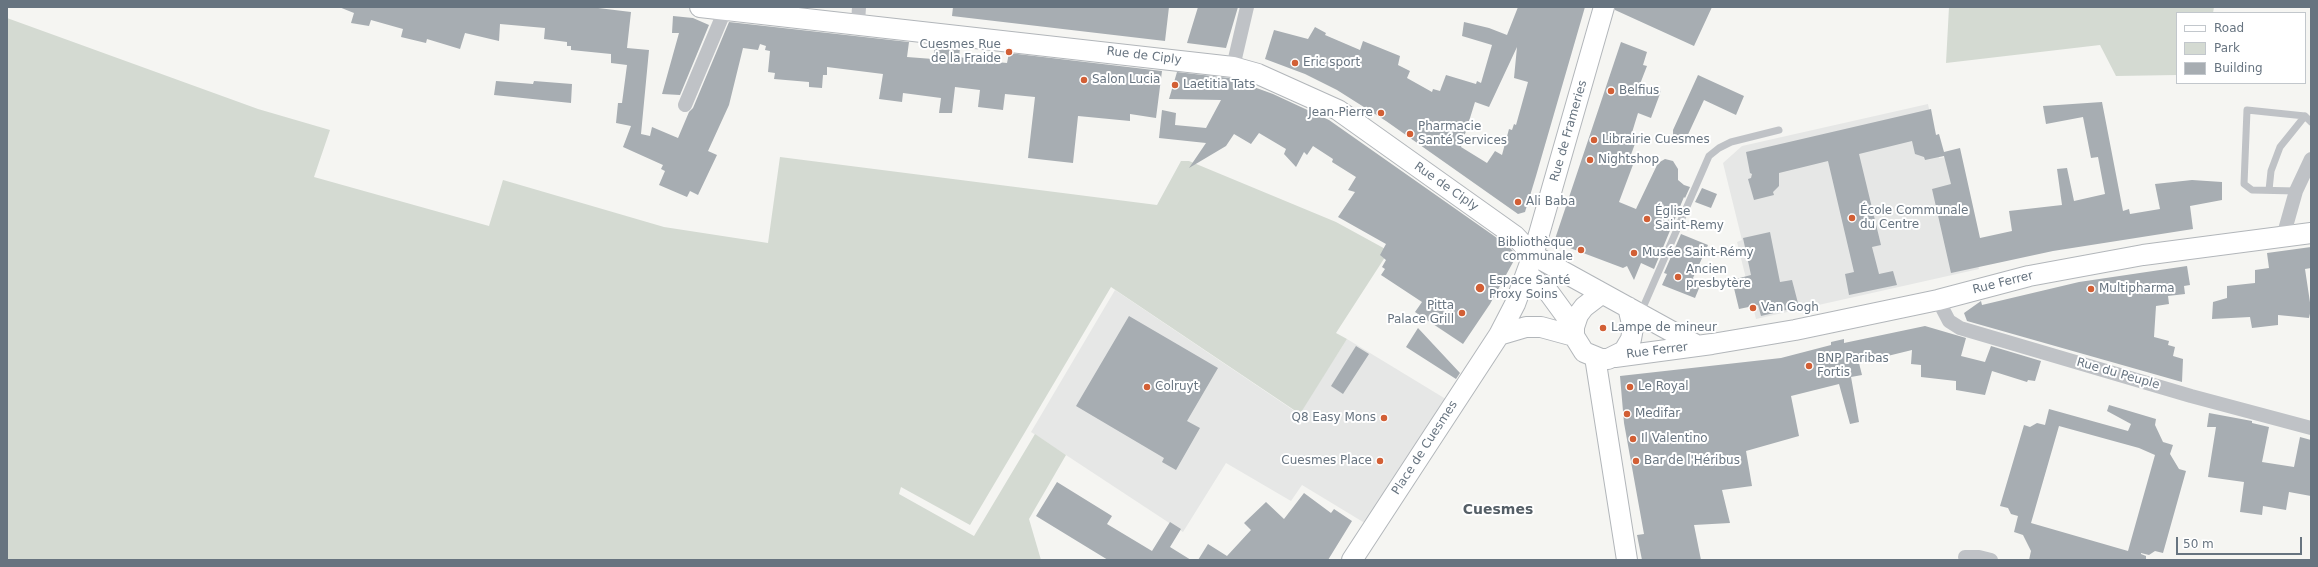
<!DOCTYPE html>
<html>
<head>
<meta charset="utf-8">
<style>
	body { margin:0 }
	#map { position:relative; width:2318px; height:567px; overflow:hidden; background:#f5f5f2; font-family:"DejaVu Sans",sans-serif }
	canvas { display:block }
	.frame { position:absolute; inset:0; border:8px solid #677480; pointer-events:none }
	.legend { position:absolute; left:2176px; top:12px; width:130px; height:72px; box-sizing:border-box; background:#fff; border:1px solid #c2c7cc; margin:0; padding:5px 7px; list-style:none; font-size:12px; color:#677480 }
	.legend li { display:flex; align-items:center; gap:8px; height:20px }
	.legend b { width:20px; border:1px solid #c2c7cc }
	.scale { position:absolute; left:2176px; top:537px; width:126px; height:18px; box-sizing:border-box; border:2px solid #677480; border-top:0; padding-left:5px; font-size:12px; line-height:14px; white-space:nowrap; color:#677480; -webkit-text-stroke:3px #fff; paint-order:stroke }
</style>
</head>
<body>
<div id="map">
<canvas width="2318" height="567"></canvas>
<div class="frame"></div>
<ul class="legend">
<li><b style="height:5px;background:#fff"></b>Road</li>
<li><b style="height:11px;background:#d4dad2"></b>Park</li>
<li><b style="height:11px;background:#a7adb2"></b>Building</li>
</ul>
<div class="scale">50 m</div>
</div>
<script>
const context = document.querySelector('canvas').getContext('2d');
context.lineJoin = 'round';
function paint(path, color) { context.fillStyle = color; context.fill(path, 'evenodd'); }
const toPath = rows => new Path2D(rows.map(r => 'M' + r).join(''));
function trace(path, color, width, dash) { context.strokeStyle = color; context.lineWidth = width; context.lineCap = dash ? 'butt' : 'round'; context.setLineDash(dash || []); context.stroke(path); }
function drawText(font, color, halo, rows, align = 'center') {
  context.font = font + ' "DejaVu Sans",sans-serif'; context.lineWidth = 4; context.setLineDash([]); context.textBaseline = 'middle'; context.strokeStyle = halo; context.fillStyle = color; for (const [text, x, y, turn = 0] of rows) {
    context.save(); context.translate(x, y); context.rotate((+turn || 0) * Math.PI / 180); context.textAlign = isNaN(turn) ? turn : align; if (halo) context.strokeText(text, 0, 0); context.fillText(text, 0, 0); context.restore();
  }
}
paint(toPath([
	[1928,104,1939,158,1954,156,1979,269,1756,319,1737,242,1742,240,1723,163,1742,146],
	[1115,290,1299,414,1347,339,1454,404,1373,528,1302,485,1291,501,1226,463,1183,532,1031,432]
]), '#e6e7e6');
paint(toPath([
	[1949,7,2214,7,2213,13,2177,13,2177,75,2116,76,2100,45,1946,63],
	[7,18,258,109,330,130,314,177,489,226,503,180,664,227,768,243,780,157,1157,205,1181,161,1189,161,1336,222,1389,251,1336,333,1347,339,1300,414,1111,287,970,525,901,487,899,494,974,536,1035,434,1066,455,1029,519,1041,560,7,560]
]), '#d4dad2');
paint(toPath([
	[339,7,590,7,631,12,627,48,649,50,641,134,650,136,652,127,678,138,689,112,693,108,729,22,909,42,907,57,933,59,935,45,960,48,959,57,986,61,1007,63,1009,53,1162,71,1156,118,1130,114,1130,121,1078,116,1073,163,1028,158,1035,97,1005,94,1003,110,978,107,980,90,955,87,952,113,939,113,941,98,903,93,902,102,879,99,883,74,827,67,827,75,823,75,822,88,809,87,809,82,774,79,775,73,768,72,770,51,765,50,766,46,760,44,758,50,743,48,729,105,708,151,717,155,698,195,690,191,687,197,659,185,665,171,661,169,663,165,623,147,631,126,616,123,618,103,622,103,627,65,611,63,611,54,571,50,571,46,567,46,567,42,544,39,545,28,500,24,499,41,465,33,460,49,427,39,426,43,401,37,403,29,371,20,369,26,351,23,354,13],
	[953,7,1169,7,1165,41,952,16],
	[1198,7,1238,7,1226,48,1187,43],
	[1518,7,1585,7,1536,176,1525,212,1518,214,1386,121,1337,90,1305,74,1265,59,1274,30,1308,39,1315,27,1326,33,1325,35,1360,50,1363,41,1400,56,1398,65,1410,71,1407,78,1432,92,1433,89,1440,91,1446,75,1476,84,1477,81,1481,83,1492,45,1462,36,1464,22,1489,28,1507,35],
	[1517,47,1514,78,1528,82,1516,125,1514,124,1512,130,1509,129,1502,155,1495,151,1487,163,1461,147,1475,102,1489,107],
	[1615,7,1712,7,1694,46,1615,10],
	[673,16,693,18,709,25,680,95,662,94,679,33,672,33],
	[1621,42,1647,52,1643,65,1647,66,1640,84,1661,91,1651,118,1638,113,1630,139,1636,141,1629,160,1634,162,1619,202,1636,209,1658,163,1665,159,1673,161,1678,169,1678,180,1684,185,1690,187,1685,198,1684,197,1654,269,1641,263,1634,280,1627,266,1623,268,1554,242],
	[1177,72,1229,78,1273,94,1329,120,1507,245,1517,255,1490,304,1463,344,1415,312,1422,302,1381,275,1385,269,1382,267,1386,260,1380,255,1386,244,1338,217,1355,192,1348,190,1356,177,1332,162,1333,159,1313,146,1307,155,1304,152,1296,167,1284,154,1286,149,1259,133,1251,144,1234,134,1226,146,1189,168,1206,143,1159,138,1162,110,1176,113,1175,125,1206,128,1221,100,1169,99],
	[1698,75,1744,96,1736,115,1704,100,1685,141,1673,135,1673,130],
	[496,81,533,84,534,81,572,84,571,103,494,95],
	[2102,102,2123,211,2129,209,2130,214,2160,209,2155,184,2192,180,2222,182,2222,200,2190,206,2193,229,2053,251,1951,273,1932,189,1951,184,1944,156,1925,160,1924,157,1915,154,1912,141,1859,154,1881,245,1872,247,1879,274,1893,271,1897,285,1849,295,1845,274,1854,272,1828,161,1779,173,1779,186,1773,192,1774,195,1754,200,1748,179,1751,178,1752,174,1750,173,1746,152,1931,109,1936,135,1939,134,1944,152,1960,148,1980,238,2012,231,2009,211,2062,205,2057,169,2067,168,2074,201,2105,194,2098,157,2091,158,2083,117,2046,124,2043,106],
	[1702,188,1717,194,1711,208,1695,202],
	[1770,232,1780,282,1792,280,1799,307,1761,316,1758,305,1739,309,1732,280,1751,275,1743,238],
	[1681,234,1708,245,1693,278,1702,281,1695,298,1662,285,1667,274,1664,273],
	[2311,247,2311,268,2305,269,2311,309,2309,318,2278,315,2278,325,2252,328,2250,317,2212,319,2213,302,2227,298,2227,286,2255,283,2255,270,2269,268,2267,253],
	[2187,266,2190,285,2184,286,2185,294,2168,296,2169,304,2156,306,2154,337,2169,341,2168,345,2175,347,2173,356,2183,359,2182,382,1967,321,1964,313,1981,301,1982,305,2079,282],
	[1129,316,1218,368,1187,421,1200,428,1176,470,1162,462,1164,458,1076,406],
	[1925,326,1966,338,1961,356,1985,362,1991,346,2041,361,2035,381,2028,380,2027,382,1992,371,1985,395,1956,390,1956,381,1921,377,1921,365,1911,364,1912,350,1859,363,1862,375,1851,377,1859,422,1850,424,1839,384,1791,396,1799,436,1746,451,1752,486,1722,490,1730,523,1694,525,1701,560,1642,560,1637,535,1644,534,1624,423,1620,376,1781,358,1831,345,1831,342,1844,339,1844,343],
	[1418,328,1460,373,1456,379,1406,347],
	[1356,346,1369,354,1343,394,1331,386],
	[2109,405,2156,419,2155,425,2163,442,2173,445,2170,454,2179,469,2186,471,2163,553,2155,551,2149,555,2141,553,2141,554,2146,556,2146,560,2029,560,2031,551,2023,535,2014,532,2018,516,2011,514,2008,508,2000,506,2024,425,2030,427,2037,423,2045,425,2049,409,2128,431,2131,424,2107,411],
	[2059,426,2139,448,2155,455,2128,551,2031,523],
	[2209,413,2252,421,2252,423,2269,427,2262,462,2294,467,2300,437,2311,440,2311,496,2289,492,2286,510,2263,506,2262,515,2240,512,2244,482,2208,477,2216,427,2207,427],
	[1057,482,1112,516,1107,524,1152,551,1170,522,1181,529,1170,547,1191,560,1108,560,1036,516],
	[1304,493,1331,513,1334,509,1352,521,1328,560,1198,560,1208,544,1227,556,1251,530,1244,523,1266,502,1284,519]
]), '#a7adb2');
const secondary = toPath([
	[700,7,1233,67,1258,74,1338,110,1515,236,1533,255,1698,346],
	[1527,274,1547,290,1574,327],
	[1601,294,1584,307,1578,315,1574,327,1574,336,1584,352,1601,359,1608,359,1624,351,1631,339,1633,328,1628,307],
	[1499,335,1526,327,1541,327,1574,336],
	[1595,357,1627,560],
	[1615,357,1712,344,1795,330,1938,300,2029,276,2143,255,2311,233],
	[1352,560,1499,335,1515,304,1533,255,1604,7]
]);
trace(secondary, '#b2b6ba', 22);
trace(toPath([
	[2269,190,2271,171,2280,147,2305,116],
	[2296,191,2252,190,2244,184,2247,110,2305,116,2311,122],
	[1641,312,1709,156,1719,148,1731,142,1779,130]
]), '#bfc2c6', 7);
trace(toPath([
	[858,23,859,7],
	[1233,67,1247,7],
	[685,105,725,10],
	[2283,237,2296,191,2311,159],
	[1938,300,1949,321,1960,328,2191,396,2311,428],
	[1965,557,1979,557,1991,560]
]), '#bfc2c6', 14);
trace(secondary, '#fff', 20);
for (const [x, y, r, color] of [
	[1009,52,4,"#d25f35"],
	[1295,63,4,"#d25f35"],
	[1084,80,4,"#d25f35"],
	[1175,85,4,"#d25f35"],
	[1611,91,4,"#d25f35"],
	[1381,113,4,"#d25f35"],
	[1410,134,4,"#d25f35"],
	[1594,140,4,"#d25f35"],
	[1590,160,4,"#d25f35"],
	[1518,202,4,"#d25f35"],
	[1852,218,4,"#d25f35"],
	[1647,219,4,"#d25f35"],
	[1581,250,4,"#d25f35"],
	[1634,253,4,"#d25f35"],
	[1678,277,4,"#d25f35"],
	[1480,288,5,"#d25f35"],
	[2091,289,4,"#d25f35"],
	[1753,308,4,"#d25f35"],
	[1462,313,4,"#d25f35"],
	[1603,328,4,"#d25f35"],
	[1809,366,4,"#d25f35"],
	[1147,387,4,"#d25f35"],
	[1630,387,4,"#d25f35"],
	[1627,414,4,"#d25f35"],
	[1384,418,4,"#d25f35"],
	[1633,439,4,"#d25f35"],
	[1380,461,4,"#d25f35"],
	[1636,461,4,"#d25f35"]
]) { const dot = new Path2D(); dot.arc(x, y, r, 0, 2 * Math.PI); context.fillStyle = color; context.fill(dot); trace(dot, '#fff', 1.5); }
drawText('12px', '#677480', '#fff', [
	["Cuesmes Rue",1001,45,"right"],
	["de la Fraide",1001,59,"right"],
	["Eric sport",1303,63],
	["Salon Lucia",1092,80],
	["Laetitia Tats",1183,85],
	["Belfius",1619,91],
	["Jean-Pierre",1373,113,"right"],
	["Pharmacie",1418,127],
	["Santé Services",1418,141],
	["Librairie Cuesmes",1602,140],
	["Nightshop",1598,160],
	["Ali Baba",1526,202],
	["École Communale",1860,211],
	["du Centre",1860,225],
	["Église",1655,212],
	["Saint-Remy",1655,226],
	["Bibliothèque",1573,243,"right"],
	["communale",1573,257,"right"],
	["Musée Saint-Rémy",1642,253],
	["Ancien",1686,270],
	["presbytère",1686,284],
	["Espace Santé",1489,281],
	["Proxy Soins",1489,295],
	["Multipharma",2099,289],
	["Pitta",1454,306,"right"],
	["Palace Grill",1454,320,"right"],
	["Van Gogh",1761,308],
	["Lampe de mineur",1611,328],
	["BNP Paribas",1817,359],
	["Fortis",1817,373],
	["Colruyt",1155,387],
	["Le Royal",1638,387],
	["Medifar",1635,414],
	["Q8 Easy Mons",1376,418,"right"],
	["Il Valentino",1641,439],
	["Cuesmes Place",1372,461,"right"],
	["Bar de l'Héribus",1644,461]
], 'left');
drawText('12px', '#677480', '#fff', [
	["Rue de Ciply",1144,56,7],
	["Rue de Frameries",1569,131,-74],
	["Rue de Ciply",1446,187,35],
	["Rue Ferrer",2003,283,-14],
	["Rue Ferrer",1657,351,-7],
	["Rue du Peuple",2118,374,16],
	["Place de Cuesmes",1425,448,-57]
]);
drawText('bold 14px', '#545e66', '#fff', [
	["Cuesmes",1498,510]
]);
</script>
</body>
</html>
